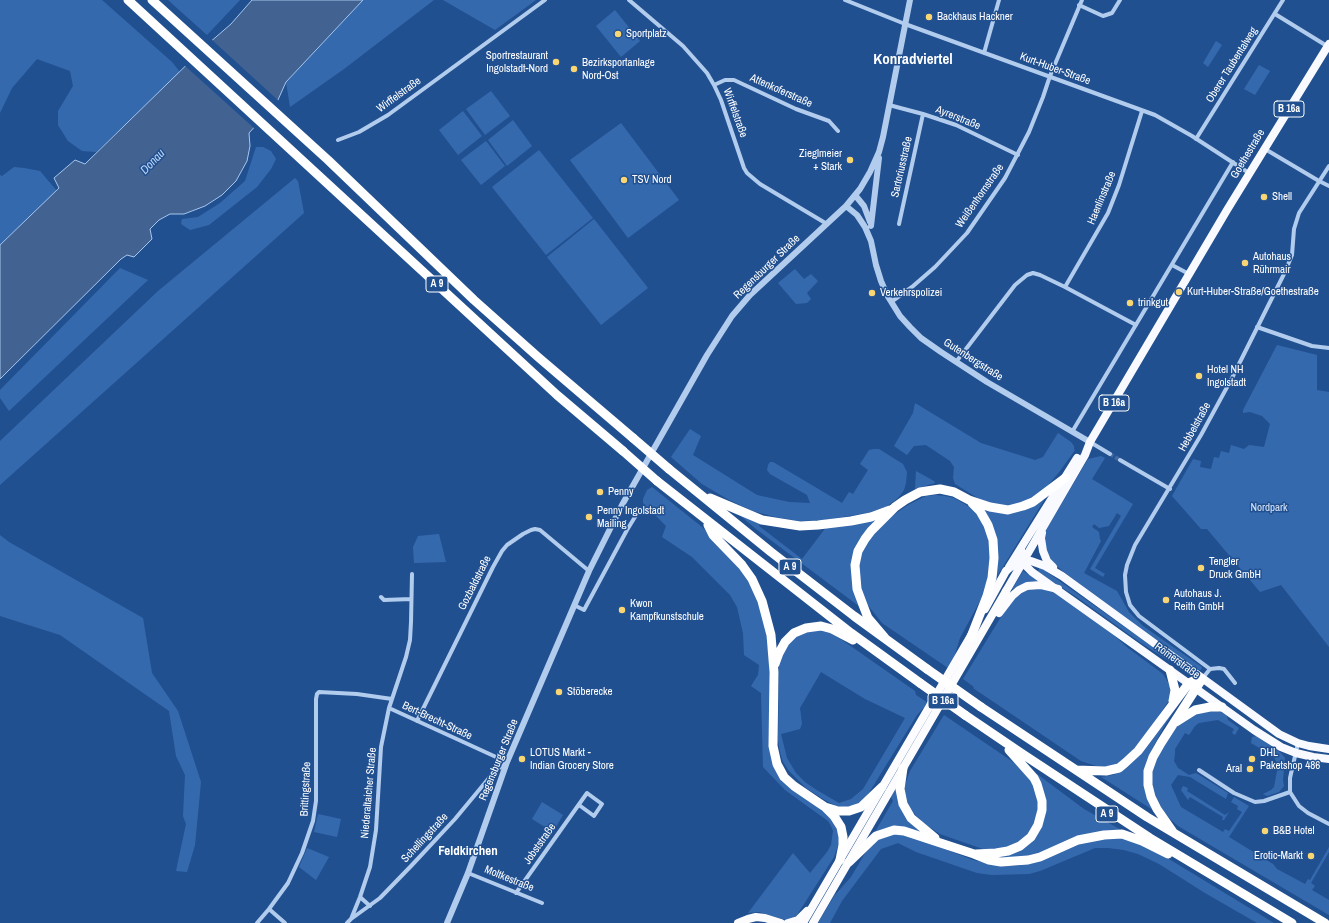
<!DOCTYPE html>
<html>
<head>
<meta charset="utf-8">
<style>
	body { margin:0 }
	canvas { display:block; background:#215091 }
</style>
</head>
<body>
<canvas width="1329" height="923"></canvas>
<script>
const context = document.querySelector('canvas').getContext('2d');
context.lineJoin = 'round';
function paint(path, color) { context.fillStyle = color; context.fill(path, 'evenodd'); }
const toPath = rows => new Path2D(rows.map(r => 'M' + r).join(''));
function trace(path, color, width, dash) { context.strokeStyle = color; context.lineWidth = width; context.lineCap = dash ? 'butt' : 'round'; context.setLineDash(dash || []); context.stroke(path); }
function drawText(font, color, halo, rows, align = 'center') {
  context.font = font + ' "Archivo Narrow",sans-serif'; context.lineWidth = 3; context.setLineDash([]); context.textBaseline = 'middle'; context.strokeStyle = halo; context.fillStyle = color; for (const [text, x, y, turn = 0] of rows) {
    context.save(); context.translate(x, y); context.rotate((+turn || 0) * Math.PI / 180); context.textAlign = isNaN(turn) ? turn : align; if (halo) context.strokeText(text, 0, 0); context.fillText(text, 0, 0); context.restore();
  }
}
paint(toPath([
	[0,0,102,0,172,62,180,72,96,152,82,151,68,141,58,125,58,111,73,86,70,71,37,59,12,88,0,113],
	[168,0,240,0,207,35],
	[363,0,434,0,344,69,290,107,286,82],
	[443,0,536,0,495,30],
	[615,10,640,41,621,57,596,26],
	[1216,41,1222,45,1208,67,1203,63],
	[1259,65,1270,71,1255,95,1244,89],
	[491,91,510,116,485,135,466,109],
	[463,111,482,136,458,155,439,130],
	[513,120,532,146,507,166,488,140],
	[621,123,679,200,628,238,570,160],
	[486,141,505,166,481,185,461,160],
	[256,147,263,147,271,151,276,159,271,169,257,187,209,225,190,230,181,224,182,219,198,217,220,203,245,181],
	[539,150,593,218,546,255,492,187],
	[14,167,24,168,40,171,57,191,0,245,0,175,2,176],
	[295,178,298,181,304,213,0,485,0,441,158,291],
	[594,219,648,288,601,325,547,257],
	[120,268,148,280,9,411,0,398,0,390],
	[795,269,804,279,811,274,818,281,807,293,811,299,807,303,796,304,778,283],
	[1277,345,1317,355,1317,390,1329,392,1329,647,1281,585,1260,592,1207,529,1201,529,1172,496,1193,459,1201,461,1200,467,1211,469,1214,457,1219,458,1221,451,1229,453,1231,445,1244,449,1249,445,1264,447,1270,424,1262,416,1250,412,1243,413,1243,410],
	[915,403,981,443,1035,460,1043,457,1058,433,1071,442,1074,446,1074,449,1075,450,1060,471,1045,489,1027,502,1007,507,986,503,955,484,953,478,954,467,950,461,926,445,914,446,907,455,894,446,913,413],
	[690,429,701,436,693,455,757,495,789,502,810,503,807,495,770,474,767,470,768,465,770,462,773,462,842,503,849,492,853,494,868,470,860,464,869,450,874,449,879,449,903,464,907,472,906,483,904,490,898,498,886,507,867,513,824,520,799,521,775,517,753,511,729,500,702,484,671,457],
	[1101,456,1105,458,1092,479,1133,504,1095,568,1105,574,1103,577,1090,569,1121,516,1117,513,1109,526,1099,528,1094,524,1092,527,1099,532,1100,539,1101,541,1084,573,1117,591,1129,612,1143,626,1202,667,1201,670,1195,669,1091,593,1059,568,1052,562,1048,555,1045,543,1046,530,1088,459],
	[916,471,934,481,935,483,915,489],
	[652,487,702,527,732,557,754,589,766,623,769,664,770,750,773,763,830,816,836,822,841,837,834,857,797,915,792,918,786,920,759,912,748,913,793,853,810,873,827,852,831,845,833,831,831,826,828,821,785,790,763,767,761,693,751,686,758,675,759,665,744,655,743,633,737,607,730,595,692,557,662,537,666,526,643,503,643,499,647,490],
	[936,495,945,496,954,498,968,506,975,511,985,525,991,551,987,581,981,599,960,638,954,657,948,668,882,623,867,604,862,594,860,583,859,560,862,552,872,535,889,518,908,505,926,496],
	[1043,499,1044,500,996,578,984,508,993,512],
	[736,512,761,522,759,526,802,559,827,526,880,517,854,552,860,607,756,529],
	[439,534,446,562,414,563,413,547,418,536],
	[0,535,9,542,143,618,152,673,178,711,201,782,195,845,187,872,176,871,186,824,183,816,185,775,176,756,169,711,60,635,0,616],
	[1039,568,1041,568,1170,659,1169,661,1141,643,1078,598,1038,572],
	[1023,571,1039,581,1038,582,1019,586,1013,589,1012,589],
	[1040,589,1047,590,1056,593,1107,629,1128,648,1163,674,1170,685,1171,691,1170,699,1146,734,1132,751,1118,763,1111,767,1096,766,1081,761,973,688,974,687,963,679,1004,612,1017,596,1028,590],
	[809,630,825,630,842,640,915,691,916,695,928,703,917,715,867,796,860,802,853,806,844,807,836,806,823,799,806,788,789,771,783,762,780,752,778,740,779,664,783,651,795,637],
	[821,672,865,699,905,718,863,789,851,799,839,803,815,789,805,782,796,773,787,758,781,734,800,729,802,724,800,708],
	[1179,701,1180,702,1165,725,1153,747,1148,760,1144,781,1146,795,1153,810,1101,777,1113,775,1124,769],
	[1214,710,1224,713,1227,716,1228,720,1239,728,1235,735,1232,733,1234,729,1218,720,1199,723,1195,726,1189,735,1185,733,1175,749,1175,754,1174,761,1178,768,1189,775,1196,773,1228,793,1226,799,1190,777,1178,775,1171,785,1181,807,1223,832,1225,829,1229,831,1242,812,1237,809,1238,806,1231,802,1234,797,1249,806,1229,837,1273,864,1277,869,1305,884,1308,879,1310,880,1329,847,1329,852,1311,883,1315,886,1312,890,1329,900,1329,915,1178,826,1170,819,1163,810,1153,791,1151,773,1156,757,1175,728,1183,720,1192,715],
	[944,715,1019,766,1029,775,1039,803,1035,823,1029,833,1021,842,1005,848,986,850,980,848,940,834,923,823,910,809,905,798,905,785,910,771],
	[1256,736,1281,753,1285,758,1283,780,1284,786,1279,792,1267,796,1263,794,1271,790,1274,787,1278,766,1275,759,1273,756,1251,743,1252,737],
	[1037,774,1084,809,1123,831,1014,859,987,855,1008,854,1042,824,1036,777],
	[897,786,897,796,925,832,875,832,893,801,891,797],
	[1183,786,1188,788,1187,791,1225,815,1229,812,1224,820,1222,820,1223,817,1190,797,1188,800,1181,790],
	[542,802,563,815,553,832,532,819],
	[318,814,341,819,337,837,314,832],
	[897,833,909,835,973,860,1001,866,1018,866,1034,862,1076,844,1107,837,1131,840,1164,856,1274,923,1257,923,1205,893,1159,864,1138,854,1124,850,1108,848,1095,848,1040,871,1029,874,992,875,977,873,916,852,898,843,881,849,842,901,830,923,818,923,834,896,851,877,867,850,875,841],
	[307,848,329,857,316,880,299,867]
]), '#3569ae');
const water = toPath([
	[252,0,363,0,286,82,277,102,249,133,250,146,247,161,236,181,222,195,205,206,184,214,170,214,159,220,150,229,152,239,134,257,127,255,121,259,0,379,0,245,59,188,54,178,75,160,85,164,209,43,231,24,252,0]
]);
paint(water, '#426392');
trace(water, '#a6c6ee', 1);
paint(toPath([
	[211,39,280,102,255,129,184,65]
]), '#215091');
trace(toPath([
	[1110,454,1120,460]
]), '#426aa2', 4, [4, 2]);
trace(toPath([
	[629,0,683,46,707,73,714,85,721,100,744,168,747,173,760,184,827,224],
	[845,0,905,24,1155,115,1192,136,1249,173],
	[1079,5,1103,16,1112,13,1120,0],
	[1275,14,1327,46],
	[984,53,999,0],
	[714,85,725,80,734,80,796,109,829,121,838,131],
	[889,105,923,114,956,125,1018,155],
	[1196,139,1283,0],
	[338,140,359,132,388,115,545,0],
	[1265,149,1319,181,1329,186],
	[899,224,923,114],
	[1172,265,1189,274],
	[1065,287,1108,213,1119,185,1142,111],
	[891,302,912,287,935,267,967,233,1005,178,1029,132,1043,97,1050,76,1082,0],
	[1257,327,1312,346,1329,348],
	[956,362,1015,285,1027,275,1033,273,1040,275,1065,287,1136,325],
	[1072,432,1233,162],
	[1090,442,1110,454],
	[1120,460,1170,489],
	[381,597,384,600,411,599],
	[574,605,584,610,627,530,638,512,644,508],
	[1202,679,1210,669],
	[1235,683,1224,669,1219,668,1210,669,1139,616,1130,605,1126,592,1125,575,1127,565,1135,545,1201,435,1232,378,1285,272,1292,255,1294,229,1299,213,1329,166],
	[392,699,406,657,410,640,411,622,412,574],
	[417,721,493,567,502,551,507,545,523,534,531,530,535,529,540,530,589,571],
	[1298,743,1290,778,1290,792,1299,806,1308,813,1329,824],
	[1199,770,1234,793,1255,802,1264,801,1290,792],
	[468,873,542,903],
	[516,893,587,793,602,804,594,816,579,805],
	[360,897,370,906],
	[269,909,285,923],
	[351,919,380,898,412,865,455,819,494,772,506,763],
	[257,923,269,909,288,883,302,853,313,821,316,801,316,699,317,694,319,692,357,694,392,699,389,708,507,762],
	[347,923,351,919,360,897,370,867,376,830,381,747,389,708]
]), '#b2cced', 4);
trace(toPath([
	[855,195,864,206,870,222],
	[846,206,857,215,865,227,871,241,876,265,881,281,887,295,900,316,910,327,921,338,941,352,987,382,1090,442],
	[871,226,879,158],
	[447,923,468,873,507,762,589,571,622,505,707,355,732,316,750,295,846,206,860,189,870,172,879,152,883,137,910,0]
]), '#b2cced', 6);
trace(toPath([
	[1042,533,1041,538,1043,551,1047,561,1053,567],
	[1021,548,1021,557,1025,565,1032,572,1254,730,1281,747,1296,753,1313,757,1329,759],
	[1009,567,1077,458],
	[1006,571,1012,566,1023,561,1031,561,1045,566,1062,576,1279,734,1298,743,1309,746,1329,749],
	[1006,591,1085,455,1090,442,1227,210,1329,44]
]), '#f8faff', 8);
trace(toPath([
	[985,609,1006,571],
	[999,613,1012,596,1019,590,1027,586,1041,585,1058,589],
	[738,923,748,919,756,917,765,918,781,923],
	[788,923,798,920,807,911],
	[803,923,973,632],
	[813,923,1006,591]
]), '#fcfcff', 8);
trace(toPath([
	[128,0,557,395,623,451],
	[152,0,328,160,474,300,538,357,633,438],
	[669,469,771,552,854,616,927,669],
	[657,481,851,633,920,683],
	[710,498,762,520,800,526,818,525,851,521,871,517,890,510],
	[708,525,713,535,742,565,752,579,762,601,771,635,774,672,773,746,777,764,784,777,794,786,819,803,825,807,838,811,849,811,861,807,882,787],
	[971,637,987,596,992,578,994,558,993,540,988,525,980,511,972,503],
	[885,638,868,618,863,605,857,589,855,565,858,551,865,539,871,531,895,507,905,500,920,492,940,489,954,492,969,500,990,507,1008,510,1023,506,1033,502,1065,478],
	[775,664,779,653,785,642,794,633,806,628,821,626,832,629,853,640],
	[1170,670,1175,690,1173,701],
	[981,707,1147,817,1325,923],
	[965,715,1021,753,1150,838,1292,923],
	[1176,722,1195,710,1210,707,1222,707],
	[903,768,900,789,903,804,911,818,935,838],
	[1076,770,1106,771,1119,768,1125,763,1138,751,1189,683,1197,679,1202,679],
	[826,808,834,816,841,827,843,837,843,845,840,860],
	[1173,832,1157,809,1151,797,1148,785,1148,771,1153,757,1161,743,1202,679],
	[976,854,996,853,1008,851,1020,846,1031,837,1038,825,1042,810,1042,801,1037,784,1034,778,1009,750],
	[849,862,876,836,894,830,904,831,974,854,989,860,1001,862,1028,860,1040,857,1078,840,1104,835,1122,834,1142,841,1168,854]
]), '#fff', 9);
trace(toPath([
	[633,438,669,469],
	[623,451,657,481],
	[927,669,981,707],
	[920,683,965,715]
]), '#fff', 9);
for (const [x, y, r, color] of [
	[929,17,4,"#f9d573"],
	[618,34,4,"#f9d573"],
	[556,62,4,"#f9d573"],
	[574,69,4,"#f9d573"],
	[850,160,4,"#f9d573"],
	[624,180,4,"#f9d573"],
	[1264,197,4,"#f9d573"],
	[1245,263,4,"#f9d573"],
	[1179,292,4,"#f9d573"],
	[872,293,4,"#f9d573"],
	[1130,303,4,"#f9d573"],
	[1199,376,4,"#f9d573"],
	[600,492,4,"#f9d573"],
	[589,517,4,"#f9d573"],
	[1201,568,4,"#f9d573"],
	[1166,600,4,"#f9d573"],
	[622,610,4,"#f9d573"],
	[559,692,4,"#f9d573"],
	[522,759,4,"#f9d573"],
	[1252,759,4,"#f9d573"],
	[1250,769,4,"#f9d573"],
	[1265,831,4,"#f9d573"],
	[1311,856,4,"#f9d573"]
]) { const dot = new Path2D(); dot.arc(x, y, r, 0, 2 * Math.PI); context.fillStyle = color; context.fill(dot); trace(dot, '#215091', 1.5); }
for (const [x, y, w] of [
	[1289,109,30],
	[437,284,22],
	[1114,403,30],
	[790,567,22],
	[943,701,30],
	[1107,814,22]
]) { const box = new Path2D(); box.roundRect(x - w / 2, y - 8, w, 16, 3); context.fillStyle = '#215091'; context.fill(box); trace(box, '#fff', 1); }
drawText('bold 10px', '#fff', null, [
	["B 16a",1289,109],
	["A 9",437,284],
	["B 16a",1114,403],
	["A 9",790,567],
	["B 16a",943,701],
	["A 9",1107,814]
]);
drawText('11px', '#fff', '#215091', [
	["Backhaus Hackner",937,17],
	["Sportplatz",626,34],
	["Sportrestaurant",548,56,"right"],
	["Ingolstadt-Nord",548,69,"right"],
	["Bezirksportanlage",582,63],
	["Nord-Ost",582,76],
	["Zieglmeier",842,154,"right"],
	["+ Stark",842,167,"right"],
	["TSV Nord",632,180],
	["Shell",1272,197],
	["Autohaus",1253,257],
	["Rührmair",1253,270],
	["Kurt-Huber-Straße/Goethestraße",1187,292],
	["Verkehrspolizei",880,293],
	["trinkgut",1138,303],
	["Hotel NH",1207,370],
	["Ingolstadt",1207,383],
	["Penny",608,492],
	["Penny Ingolstadt",597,511],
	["Mailing",597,524],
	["Tengler",1209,562],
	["Druck GmbH",1209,575],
	["Autohaus J.",1174,594],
	["Reith GmbH",1174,607],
	["Kwon",630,604],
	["Kampfkunstschule",630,617],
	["Stöberecke",567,692],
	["LOTUS Markt -",530,753],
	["Indian Grocery Store",530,766],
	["DHL",1260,753],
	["Paketshop 486",1260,766],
	["Aral",1242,769,"right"],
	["B&B Hotel",1273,831],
	["Erotic-Markt",1303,856,"right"]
], 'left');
drawText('11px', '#fff', '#215091', [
	["Oberer Taubentalweg",1232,65,-58],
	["Kurt-Huber-Straße",1055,69,20],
	["Attenkoferstraße",781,91,24],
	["Wirffelstraße",399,95,-36],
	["Wirffelstraße",735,113,70],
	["Ayrerstraße",958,118,22],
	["Goethestraße",1248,154,-59],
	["Sartoriusstraße",902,167,-77],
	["Weißenhornstraße",980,196,-55],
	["Haenlinstraße",1102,198,-67],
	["Regensburger Straße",767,267,-44],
	["Gutenbergstraße",973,360,33],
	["Hebbelstraße",1195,427,-61],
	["Gozbaldstraße",475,583,-63],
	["Römerstraße",1177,661,36],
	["Bert-Brecht-Straße",437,721,25],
	["Regensburger Straße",499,760,-68],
	["Brittingstraße",306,789,-87],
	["Niederaltaicher Straße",369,793,-85],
	["Schellingstraße",425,838,-47],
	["Jobststraße",540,844,-55],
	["Moltkestraße",509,879,22]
]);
drawText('11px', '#d7e6f9', '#215091', [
	["Nordpark",1269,508]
]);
drawText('italic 12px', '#bed6f4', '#215091', [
	["Donau",153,162,-46]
]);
drawText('bold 13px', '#fff', '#215091', [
	["Feldkirchen",468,852]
]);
drawText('bold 15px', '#fff', '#215091', [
	["Konradviertel",913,60]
]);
</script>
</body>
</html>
